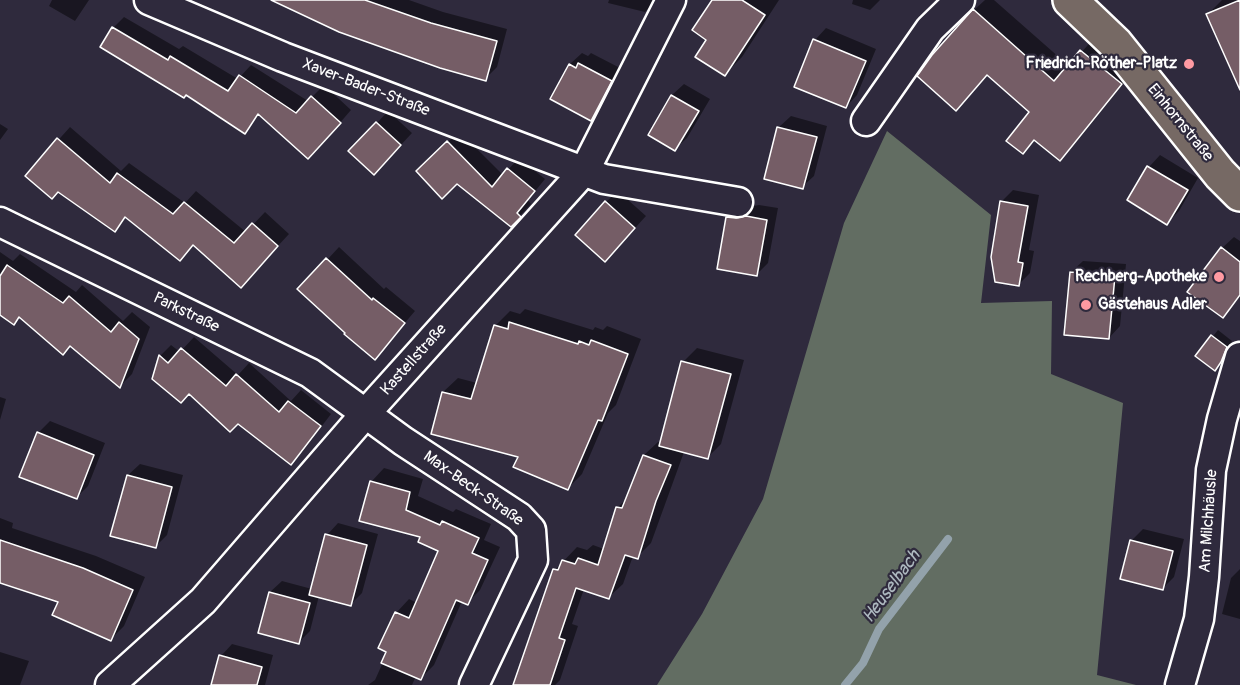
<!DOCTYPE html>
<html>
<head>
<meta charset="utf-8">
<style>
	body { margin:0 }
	canvas { display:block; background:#2f2a3d }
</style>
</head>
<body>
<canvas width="1240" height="685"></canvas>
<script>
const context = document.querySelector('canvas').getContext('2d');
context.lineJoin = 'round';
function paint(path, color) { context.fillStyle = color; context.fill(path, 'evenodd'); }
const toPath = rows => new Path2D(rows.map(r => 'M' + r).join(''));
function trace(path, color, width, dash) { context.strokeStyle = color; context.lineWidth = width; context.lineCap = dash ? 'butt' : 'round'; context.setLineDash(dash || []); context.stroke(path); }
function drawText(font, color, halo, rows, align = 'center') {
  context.font = font + ' Pangolin,sans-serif'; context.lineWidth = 4.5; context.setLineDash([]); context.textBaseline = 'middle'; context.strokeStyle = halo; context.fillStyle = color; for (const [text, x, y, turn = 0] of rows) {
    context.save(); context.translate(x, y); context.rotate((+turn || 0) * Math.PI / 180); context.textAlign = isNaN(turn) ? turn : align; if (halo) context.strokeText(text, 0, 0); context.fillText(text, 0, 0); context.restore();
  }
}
paint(toPath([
	[887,131,991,215,981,303,1052,301,1051,374,1123,403,1097,675,1136,685,657,685,702,614,763,499,844,223]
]), '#626d62');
paint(toPath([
	[52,0,89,0,75,21,49,6],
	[274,0,409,0,443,12,507,29,497,67,485,79],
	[609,0,656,0,645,12,608,3],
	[713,0,779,0,742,57,725,74,708,40],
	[853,0,880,0,870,10,852,4],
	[985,0,994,0,1069,66,1096,36,1136,68,1075,144,1060,159,1036,139,1022,152,1031,112,988,74,956,109,974,10],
	[1222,0,1240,0,1240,87,1208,14],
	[124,17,179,49,183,46,238,79,251,65,308,101,324,85,351,110,320,146,260,114,245,132,113,28],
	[826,28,876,49,857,95,846,107,815,40],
	[582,53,588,56,591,53,622,69,603,108,591,119,552,98,570,64],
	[684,84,710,99,687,138,675,149,650,134,672,95],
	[388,111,412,133,386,161,377,123],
	[791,116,827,126,814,176,802,187,765,178,779,127],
	[0,124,8,129,0,140],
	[70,127,121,171,129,163,185,203,196,191,246,232,265,212,289,234,252,274,194,244,180,259,127,216,114,230,59,190,27,175],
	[459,131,503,175,519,158,545,179,528,200,531,204,511,225,457,182,418,171],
	[1160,155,1198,178,1179,211,1167,223,1129,200,1149,167],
	[1013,190,1039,195,1029,250,1034,251,1030,273,1018,285,1001,202],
	[618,191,646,216,616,249,606,202],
	[759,205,778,208,768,263,757,274,728,217,739,206,748,207],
	[1234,237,1240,241,1240,297,1222,316,1222,248],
	[339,247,384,289,386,287,415,311,375,358,300,289],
	[0,252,13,261,20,254,76,292,82,285,123,321,132,312,150,327,132,374,120,386,71,344,20,316,14,323,0,313],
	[1083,261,1126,264,1120,326,1109,338,1071,272],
	[525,309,593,330,595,327,603,330,607,326,641,339,616,405,608,413,582,474,568,488,520,456,443,392,458,378,477,383,495,326,510,311,520,314],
	[1218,330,1232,341,1227,354,1220,363,1197,356],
	[194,337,238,375,249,363,291,401,301,390,331,414,303,451,291,463,238,422,230,430,160,356,171,345,180,352],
	[697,348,744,360,721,444,707,458,684,452,651,543,637,557,633,556,623,584,609,597,584,589,572,624,578,626,560,680,555,685,520,685,555,570,577,547,587,550,593,545,604,549,618,507,628,497,644,455,658,442,661,443,683,362],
	[0,397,6,399,0,420],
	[50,421,105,443,88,486,76,498,38,433],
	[140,464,183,475,167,535,156,546,128,475],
	[384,468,423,479,418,496,453,512,456,509,491,524,484,540,500,547,480,590,467,603,462,601,434,665,421,678,416,676,412,685,368,685,375,680,388,651,396,613,409,599,417,603,440,550,423,536,371,482],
	[0,518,13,523,12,528,96,556,145,577,124,626,111,639,60,602,0,582],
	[338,523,378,534,362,593,351,604,319,596,310,631,299,642,270,592,282,581,312,589,327,535],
	[1143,529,1184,539,1174,577,1163,588,1131,541],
	[1240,569,1240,619,1222,614,1231,578],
	[232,644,273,655,265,685,213,685,221,656],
	[0,652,29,661,20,685,0,685]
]), '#0007');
trace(toPath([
	[845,685,863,663,879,629,948,539]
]), '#93a2ab', 8);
const building = toPath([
	[271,0,365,0,431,23,497,41,486,81,440,68,339,32,271,0],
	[712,0,742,0,765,15,725,76,695,57,706,40,692,30,712,0],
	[1240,0,1240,90,1206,14,1240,0],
	[973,9,1054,81,1080,50,1122,84,1060,161,1034,140,1023,154,1006,141,1029,112,987,75,956,111,917,76,932,55,973,9],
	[112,27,168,60,170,56,228,91,239,75,296,113,311,96,341,123,308,159,258,114,245,134,186,95,184,98,100,47,112,27],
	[813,39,866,61,846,108,794,87,813,39],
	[578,63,612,81,591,121,550,99,569,64,576,68,578,63],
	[671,95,699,111,675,151,648,135,671,95],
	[376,122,401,145,374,175,348,151,376,122],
	[777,127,817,137,803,189,764,179,777,127],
	[57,138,110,183,117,173,173,214,184,202,234,243,252,223,278,246,241,288,193,245,180,261,125,217,115,232,58,192,52,199,25,176,57,138],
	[447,141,492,187,507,168,535,191,517,213,521,217,511,227,457,184,442,199,416,171,447,141],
	[1147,166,1188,190,1167,225,1127,200,1147,166],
	[605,201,635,228,605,262,575,235,605,201],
	[1000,201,1028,206,1018,262,1023,263,1019,286,995,282,991,257,1000,201],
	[746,216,767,220,757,276,717,269,726,217,736,218,746,216],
	[1221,247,1240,262,1240,295,1223,318,1187,292,1221,247],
	[326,258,372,300,373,298,405,323,375,360,344,334,345,333,297,289,326,258],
	[7,265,63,303,69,296,111,332,119,322,139,339,120,388,70,346,63,355,19,317,14,325,0,315,0,276,7,265],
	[1070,272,1115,276,1109,339,1064,335,1070,272],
	[509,322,578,344,579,341,589,345,591,340,628,354,602,421,598,420,568,490,513,467,518,457,431,434,442,392,471,399,494,325,508,329,509,322],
	[1211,335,1227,347,1221,362,1215,371,1195,356,1211,335],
	[181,348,226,386,236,374,279,412,288,401,321,426,291,465,238,424,230,432,189,394,181,403,152,379,159,355,168,363,181,348],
	[681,361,731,374,708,459,659,446,681,361],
	[37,432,94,455,77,499,19,477,37,432],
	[643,455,671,465,656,501,638,559,625,555,609,599,576,588,559,638,565,640,550,685,513,685,553,569,558,570,562,560,575,564,578,558,598,565,616,507,622,508,643,455],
	[127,475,172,487,156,548,110,536,127,475],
	[370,481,410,492,406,510,440,525,442,521,479,538,472,553,488,560,468,605,456,600,421,680,381,663,386,652,378,648,395,612,409,618,438,551,418,542,420,537,359,521,370,481],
	[325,534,367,545,351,606,309,595,325,534],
	[0,540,83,568,133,590,111,641,52,615,58,602,0,583,0,540],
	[1130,540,1173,551,1163,590,1120,579,1130,540],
	[269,592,310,603,299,644,258,633,269,592],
	[219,655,262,667,257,685,211,685,219,655]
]);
paint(building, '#755d66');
trace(building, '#fff', 1.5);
const minor = toPath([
	[149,0,283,57,604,179,738,202],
	[866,121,930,29,960,0],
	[0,222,310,373,403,441,519,517,531,530,533,560,474,685],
	[110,685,203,601,366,413,585,170,671,0],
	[1180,685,1199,619,1204,577,1211,470,1222,419,1240,357]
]);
const major = toPath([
	[1070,0,1116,44,1220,174,1240,194]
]);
trace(minor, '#fff', 33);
trace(major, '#fff', 38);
trace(minor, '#2f2a3d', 28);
trace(major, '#766964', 33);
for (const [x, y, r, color] of [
	[1189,64,6,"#ff9aa2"],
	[1219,277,6,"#ff9aa2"],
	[1086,305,6,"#ff9aa2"]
]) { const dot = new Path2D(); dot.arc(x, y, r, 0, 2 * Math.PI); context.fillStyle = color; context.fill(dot); trace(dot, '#2f2a3d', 2); }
drawText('bold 16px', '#fff', '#2f2a3d', [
	["Friedrich-Röther-Platz",1177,64],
	["Rechberg-Apotheke",1207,277],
	["Gästehaus Adler",1098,305,"left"]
], 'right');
drawText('16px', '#fff', '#2f2a3d', [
	["Xaver-Bader-Straße",366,88,21],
	["Einhornstraße",1180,123,51],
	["Parkstraße",186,313,26],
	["Kastellstraße",414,360,-48],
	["Max-Beck-Straße",473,489,35],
	["Am Milchhäusle",1209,521,-86]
]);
drawText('italic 18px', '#aeb9c0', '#2f2a3d', [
	["Heuselbach",892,587,-54]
]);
</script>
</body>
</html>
